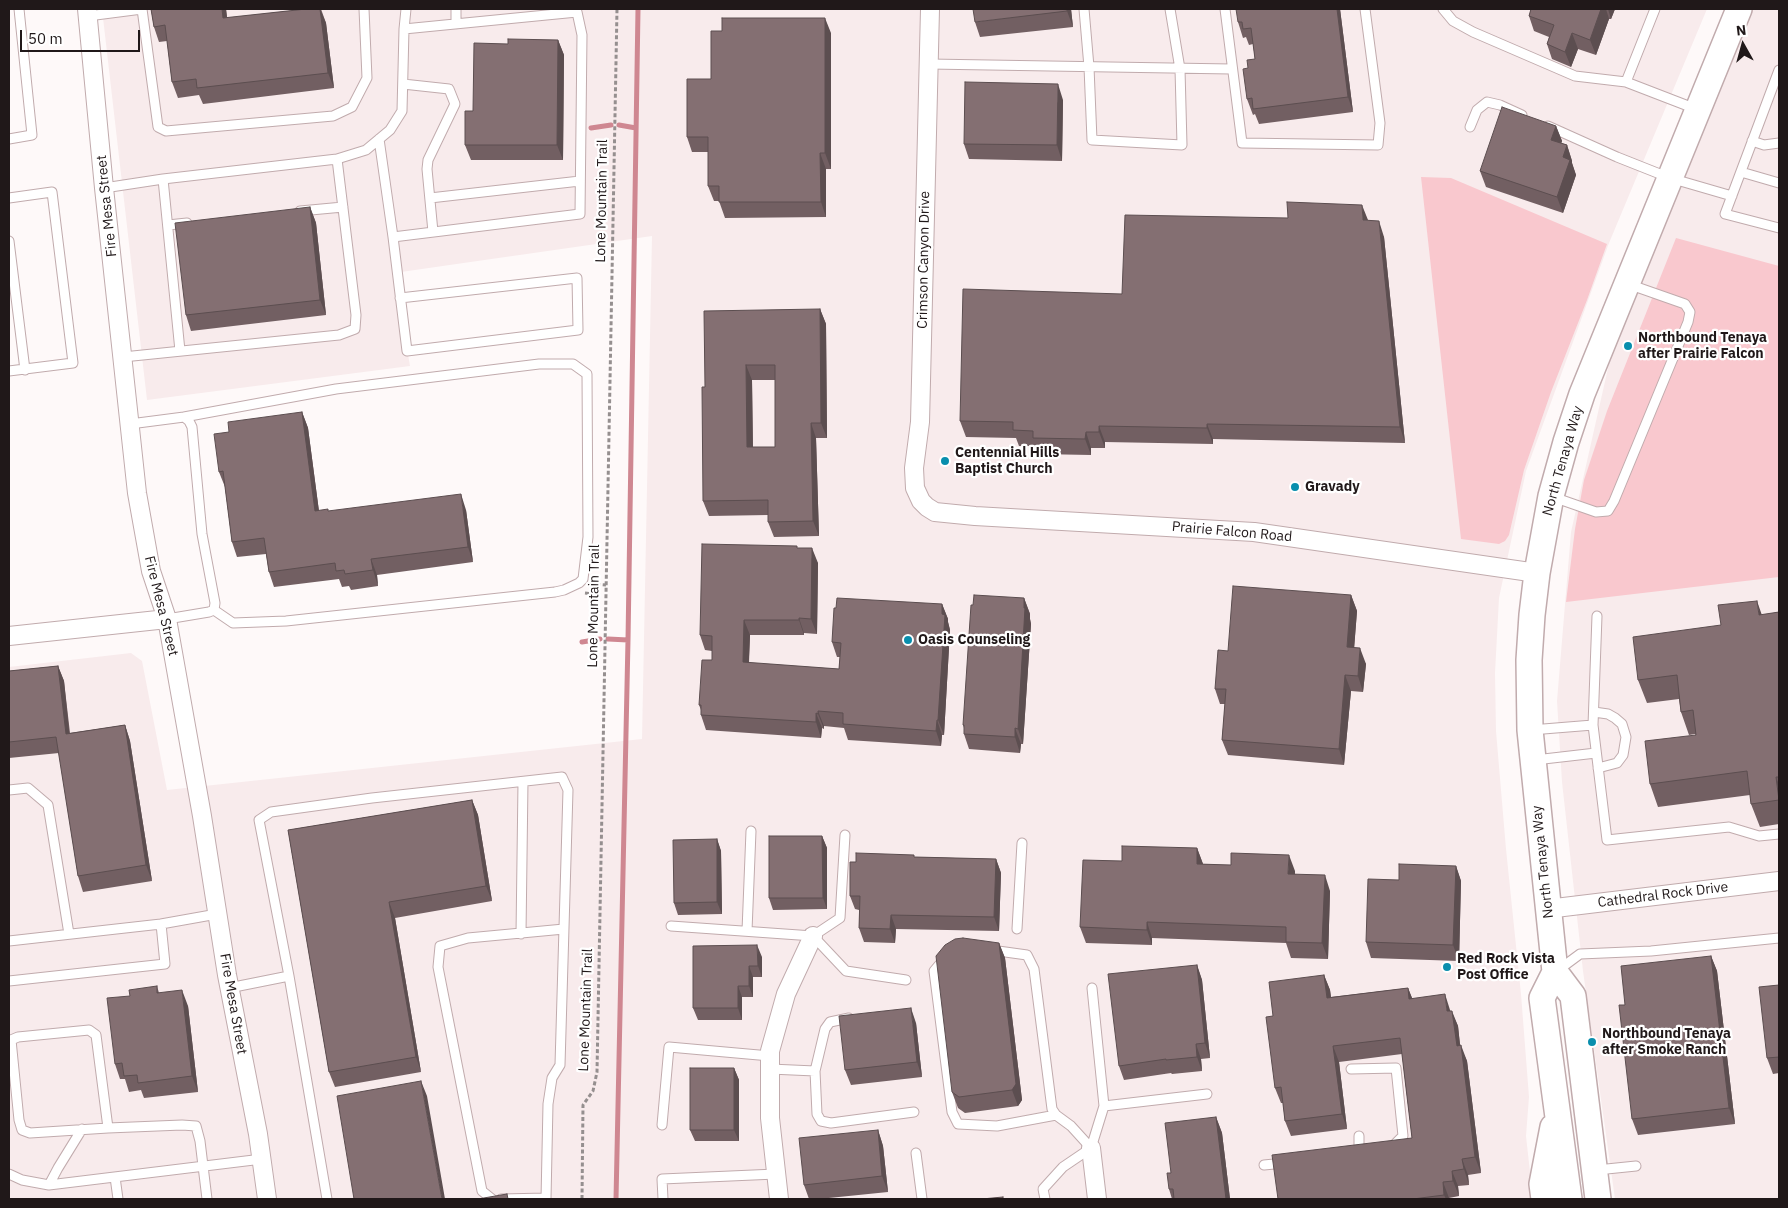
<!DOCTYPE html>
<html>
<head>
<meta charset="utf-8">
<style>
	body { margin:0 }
	#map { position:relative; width:1788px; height:1208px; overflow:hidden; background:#fef9f9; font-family:"IBM Plex Sans",sans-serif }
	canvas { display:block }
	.frame { position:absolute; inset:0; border:10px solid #201819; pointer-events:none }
	.north { position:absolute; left:1718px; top:20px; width:50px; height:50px; -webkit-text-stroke:4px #fff; paint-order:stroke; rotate:353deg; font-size:14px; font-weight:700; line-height:20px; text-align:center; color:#201819 }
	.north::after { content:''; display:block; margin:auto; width:18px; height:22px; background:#201819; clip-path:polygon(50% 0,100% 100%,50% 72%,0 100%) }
	.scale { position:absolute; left:20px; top:30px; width:120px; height:22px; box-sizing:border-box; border:2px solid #201819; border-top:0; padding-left:6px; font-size:15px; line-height:18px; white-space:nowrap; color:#201819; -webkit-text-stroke:4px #fff; paint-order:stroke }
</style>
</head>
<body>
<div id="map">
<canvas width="1788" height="1208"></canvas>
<div class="frame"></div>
<div class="north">N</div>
<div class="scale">50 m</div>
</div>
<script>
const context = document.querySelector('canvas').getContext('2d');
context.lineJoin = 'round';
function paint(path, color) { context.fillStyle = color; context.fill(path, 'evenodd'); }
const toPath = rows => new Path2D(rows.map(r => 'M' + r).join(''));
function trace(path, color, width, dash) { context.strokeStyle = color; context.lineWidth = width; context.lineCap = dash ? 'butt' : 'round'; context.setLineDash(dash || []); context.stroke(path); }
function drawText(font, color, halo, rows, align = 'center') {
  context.font = font + ' "IBM Plex Sans",sans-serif'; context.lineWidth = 4.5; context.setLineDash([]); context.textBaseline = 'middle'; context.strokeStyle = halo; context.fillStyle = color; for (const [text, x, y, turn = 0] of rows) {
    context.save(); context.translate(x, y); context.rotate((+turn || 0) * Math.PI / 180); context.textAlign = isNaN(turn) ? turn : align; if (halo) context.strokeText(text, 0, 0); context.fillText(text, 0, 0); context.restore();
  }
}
paint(toPath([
	[102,9,1707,9,1609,243,1526,471,1499,598,1495,673,1496,731,1506,849,1521,994,1529,1097,1526,1136,1533,1199,9,1199,9,667,131,653,142,661,167,790,642,739,652,236,394,273,410,366,147,400],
	[1739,9,1779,9,1779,1199,1615,1199,1583,971,1562,782,1557,701,1571,532,1627,284]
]), '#f8ebec');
paint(toPath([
	[1421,177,1451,178,1607,244,1587,300,1551,392,1524,470,1509,535,1505,541,1499,544,1461,539],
	[1676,238,1779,266,1779,577,1566,602,1575,529,1584,480,1607,411]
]), '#f9c8ce');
trace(toPath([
	[619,125,636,128],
	[591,128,611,125],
	[608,639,628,640],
	[582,642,600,639],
	[616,1199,628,640,638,9]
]), '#cf8791', 5);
const service = toPath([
	[1084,9,1089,67,1092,140,1182,145,1180,69,1170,9],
	[1225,9,1242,143,1378,145,1380,123,1365,9],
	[1443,9,1453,21,1473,32,1575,76,1626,82,1696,109],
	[88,16,142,9,158,127,166,131,333,116,352,107,367,78,364,9],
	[456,24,456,9],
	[929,64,1231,69],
	[1779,70,1725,214,1779,228],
	[1626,82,1655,9],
	[403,84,449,89,455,104,428,160,427,169,433,232],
	[1548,126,1617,157,1670,178,1732,196],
	[1470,127,1477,110,1487,102,1500,105,1522,115],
	[9,139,32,135,19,9],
	[379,139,393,237,580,214,582,35,577,12,404,29],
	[1752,141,1764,145,1779,143],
	[1741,172,1779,183],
	[163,179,180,351],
	[104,188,163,179,337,159,366,150,390,130,402,111,404,29,406,9],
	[9,198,52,192,73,363,9,371],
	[430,198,580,181],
	[300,211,343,207],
	[168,225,187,223],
	[393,237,407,351,578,330,577,278,400,298],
	[9,241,25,370],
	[123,357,339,335,355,329,356,315,337,159],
	[184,417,336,389,539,364,573,364,587,374,588,537,583,579,579,583,564,590,555,592,286,621,233,623,214,610],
	[130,424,184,417,189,421,192,427,202,534,215,603,214,610,209,612,167,619],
	[1553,497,1596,512,1608,511,1614,501,1688,322,1690,312,1685,304,1628,284],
	[1597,616,1593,725,1607,840,1729,827,1759,836,1779,834],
	[1594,712,1608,714,1615,718,1622,724,1626,737,1623,755,1617,763,1598,768],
	[1531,730,1593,725],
	[1535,760,1596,753],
	[9,790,28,788,48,805,69,934],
	[671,926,813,936,840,918,845,835],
	[1017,929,1022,843],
	[747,931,751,831],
	[521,934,523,782],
	[813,936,846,971,906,980],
	[9,941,161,924],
	[991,950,1027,955,1034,969,1052,1109,1056,1115,1071,1126,1091,1148],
	[945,958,934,971,952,1112,958,1124,997,1126,1056,1115],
	[1557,971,1580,954,1651,951,1779,938],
	[9,981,165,964,161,924,217,914],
	[229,988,289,976],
	[770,1069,815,1071,825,1029,830,1022,849,1018],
	[1351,1069,1396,1068,1403,1136,1392,1147],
	[815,1071,817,1114,821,1121,831,1123,914,1112],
	[1104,1106,1207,1094],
	[662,1125,669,1047,770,1056],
	[108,1128,30,1133,22,1130,19,1120,11,1040,18,1037,89,1030,96,1035,108,1128,182,1125,196,1126,200,1141,207,1199],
	[916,1153,922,1199],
	[1356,1153,1359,1153,1359,1136],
	[1264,1165,1284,1163],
	[1597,1170,1636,1166],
	[9,1174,22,1180,49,1185,262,1159],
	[115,1177,118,1199],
	[49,1185,58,1168,82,1129],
	[327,1199,289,976,259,820,271,812,372,798,562,777,568,790,560,1065,552,1078,548,1104,546,1199],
	[492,1199,482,1191,438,967,440,946,468,938,564,929],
	[501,1199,546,1198],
	[663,1199,662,1179,776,1174],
	[1045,1199,1043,1189,1063,1167,1091,1148,1104,1106,1092,988]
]);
const minor = toPath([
	[87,9,104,188,137,493,151,571,167,619,172,647,202,816,227,975,258,1134,267,1199],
	[930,9,920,422,914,468,915,488,921,501,927,507,935,512,975,516,1254,532,1537,573],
	[9,636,167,619],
	[1547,909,1779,881],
	[1091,1148,1097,1199],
	[779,1199,770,1118,770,1051,786,994,813,936]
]);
const secondary = toPath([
	[1555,972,1573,996,1598,1199],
	[1544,1199,1542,1184,1553,1127],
	[1569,1199,1542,998,1555,972,1530,730,1529,660,1532,615,1537,573,1551,496,1566,442,1582,394,1739,9]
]);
trace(service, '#c1abad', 11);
trace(minor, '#c1abad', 20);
trace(secondary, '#c1abad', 28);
trace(toPath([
	[585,593,593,594,595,584,606,585],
	[582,1199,583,1105,593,1091,597,1072,617,9]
]), '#958f8f', 3, [4, 2.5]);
trace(service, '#fff', 9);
trace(minor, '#fff', 18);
trace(secondary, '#fff', 25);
paint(toPath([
	[151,9,226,9,227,18,306,9,321,9,326,23,334,88,203,104,199,95,178,98,172,82,167,41,159,42,154,27],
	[1071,9,1073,27,980,37,975,22],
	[1340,9,1353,112,1259,124,1255,114,1253,115,1247,99,1255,59,1253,44,1249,45,1246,37,1243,38,1238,22],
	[1531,9,1615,9,1611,19,1609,19,1596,55,1578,49,1571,67,1552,59,1547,44,1549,37,1534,31,1529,16],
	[831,33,831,169,826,169,826,217,725,218,719,201,714,201,708,186,708,152,692,152,687,137,711,79],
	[558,40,564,55,563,160,471,160,465,145,473,111],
	[1063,100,1062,161,969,159,964,144],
	[1556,126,1562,141,1561,143,1567,145,1572,161,1572,163,1576,175,1563,213,1486,187,1480,171],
	[310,207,316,223,326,315,191,331,186,315],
	[1368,221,1384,237,1405,443,1213,439,1213,444,1105,442,1105,448,1091,448,1091,455,1038,454,1036,446,1019,446,1016,438,966,437,960,421,1122,294],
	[820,309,826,324,827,438,816,438,819,536,774,537,768,522,768,515,709,516,703,501,705,387],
	[752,380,775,380,775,447,753,447],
	[302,412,308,428,319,511,329,511,466,510,473,562,377,575,378,586,351,590,349,586,342,587,339,579,274,587,269,572,266,554,237,557,232,542,225,487,219,472,229,432],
	[798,548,818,563,817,634,804,633,804,635,750,635,749,663,839,669,840,657,837,657,832,642,942,604,948,619,948,622,950,630,944,735,942,735,941,746,848,740,844,728,824,726,824,729,822,728,821,738,706,730,701,715,701,710,699,705,712,660,712,651,705,650,700,635],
	[1351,595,1357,611,1354,648,1366,664,1363,692,1351,691,1344,765,1228,755,1222,740,1225,704,1220,704,1215,689,1228,651],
	[1024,598,1030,614,1030,619,1031,624,1023,744,1021,744,1020,753,969,749,964,734,964,728,963,725],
	[1779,612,1779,824,1760,827,1751,804,1750,795,1658,807,1650,784,1696,735,1695,734,1689,735,1681,712,1679,699,1647,703,1638,680,1721,625,1762,615],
	[58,666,64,681,70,733,125,725,130,741,152,881,83,892,78,876,59,753,9,758,9,671],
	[472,800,478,815,492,901,395,918,421,1072,335,1087,329,1072,288,830],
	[822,836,827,848,827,909,773,910,769,898],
	[717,839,721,851,722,914,678,915,674,903],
	[1197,848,1203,864,1295,871,1295,874,1330,891,1328,959,1291,958,1286,943,1152,938,1152,945,1086,943,1080,927,1122,861],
	[915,857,996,859,1001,873,999,931,896,929,895,943,864,942,859,928,859,910,855,909,850,896,856,862],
	[1456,866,1461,881,1459,961,1371,958,1366,942,1399,880],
	[999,943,1005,958,1022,1100,1018,1106,965,1113,958,1108,952,1092],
	[693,946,762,957,762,977,753,977,753,997,742,997,742,1020,698,1020,693,1008],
	[1711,956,1717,971,1735,1124,1638,1135,1632,1119],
	[1197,965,1202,980,1210,1058,1201,1059,1202,1071,1172,1074,1171,1073,1124,1080,1119,1066],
	[1324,975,1330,990,1331,997,1408,988,1412,998,1451,1011,1458,1026,1460,1046,1467,1061,1481,1173,1468,1175,1469,1185,1458,1186,1459,1196,1449,1198,1449,1199,1278,1199,1412,1138,1402,1054,1339,1062,1347,1129,1291,1136,1285,1121,1283,1103,1281,1103,1275,1088,1273,1016],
	[1779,985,1779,1073,1773,1074,1767,1058],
	[157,986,159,993,188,1006,198,1092,144,1098,141,1090,129,1092,125,1079,120,1079,115,1064,130,996],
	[916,1023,922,1077,851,1085,845,1070],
	[734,1068,739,1080,739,1141,695,1141,690,1130],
	[1216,1117,1222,1133,1230,1199,1172,1199,1169,1189,1171,1173],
	[878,1130,883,1146,888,1192,819,1199,809,1199,804,1185]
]), '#725f62');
paint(toPath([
	[222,9,226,9,229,34,223,18],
	[320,9,326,23,334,88,328,73],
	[1067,9,1071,9,1073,27,1067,11],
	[1337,9,1340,9,1353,112,1348,97],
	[1601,9,1606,9,1609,19,1596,55,1590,40],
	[1608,9,1615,9,1611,19],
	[825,18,831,33,831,169,825,153],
	[1572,33,1578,49,1571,67,1565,52],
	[558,40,564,55,563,160,557,145],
	[1058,84,1063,100,1062,161,1057,145],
	[1556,126,1562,141,1557,156,1551,140],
	[1567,145,1572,161,1572,163,1576,175,1563,213,1557,197,1563,157],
	[820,153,826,169,826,217,821,202],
	[1362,205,1368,220,1363,220],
	[310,207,316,223,326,315,320,300],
	[1379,221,1384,237,1405,443,1400,427],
	[820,309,826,324,827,438,821,423],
	[746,365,752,380,753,462,747,447],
	[302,412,308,428,321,527,315,511],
	[811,423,816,438,819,536,813,521],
	[1207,424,1213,439,1213,444,1207,428],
	[1099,426,1105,442,1105,448,1099,432],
	[1086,432,1091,448,1091,455,1085,439],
	[461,494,466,510,473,562,468,547],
	[812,548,818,563,817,634,811,619],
	[371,559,377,575,378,586,373,570],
	[1351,595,1357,611,1353,663,1347,647],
	[1024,598,1030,614,1030,619,1031,624,1023,744,1018,729],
	[1757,601,1765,624,1759,615],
	[942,604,948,619,948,622,950,630,944,735,938,720],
	[799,618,804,633,804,635,799,620],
	[744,620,750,635,748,678,743,662],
	[1360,648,1366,664,1363,692,1358,676],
	[58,666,64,681,71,750,66,734],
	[1345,675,1351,691,1344,765,1339,749],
	[818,711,824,726,824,729,818,714],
	[816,713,822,728,821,738,816,722],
	[937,720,942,735,941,746,936,731],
	[125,725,130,741,152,881,146,865],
	[1015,728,1021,744,1020,753,1015,737],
	[1776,777,1779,785,1779,798],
	[472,800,478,815,492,901,486,886],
	[822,836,827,848,827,909,823,898],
	[717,839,721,851,722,914,717,902],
	[1197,848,1203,864,1197,864],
	[1289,855,1295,871,1294,890,1288,874],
	[996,859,1001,873,999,931,994,917],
	[1456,866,1461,881,1459,961,1453,945],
	[1325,875,1330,891,1328,959,1322,943],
	[389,902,395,918,421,1072,416,1057],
	[891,915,896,929,895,943,890,929],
	[1147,922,1152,938,1152,945,1147,930],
	[999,943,1005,958,1022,1100,1018,1106,1012,1090],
	[757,945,762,957,762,977,758,966],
	[1711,956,1717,971,1735,1124,1729,1108],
	[1197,965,1202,980,1210,1058,1205,1043],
	[749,966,753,977,753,997,749,986],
	[1324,975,1330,990,1333,1013,1327,998],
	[738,986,742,997,742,1020,738,1008],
	[1408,988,1414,1003,1409,999],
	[182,990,188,1006,198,1092,192,1076],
	[1445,994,1450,1010,1453,1027,1447,1011],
	[911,1008,916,1023,922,1077,917,1062],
	[1452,1011,1458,1026,1462,1062,1457,1046],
	[1196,1044,1201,1059,1202,1071,1197,1057],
	[1461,1045,1467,1061,1481,1173,1475,1157],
	[1333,1046,1339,1062,1347,1129,1342,1114],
	[734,1068,739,1080,739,1141,734,1130],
	[421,1081,427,1096,445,1199,442,1199],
	[1216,1117,1222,1133,1230,1199,1226,1199],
	[878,1130,883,1146,888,1192,882,1176],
	[1462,1159,1468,1175,1469,1185,1464,1169],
	[1452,1171,1458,1186,1459,1196,1453,1181],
	[1443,1182,1449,1198,1449,1199,1446,1199,1444,1195]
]), '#5c4e50');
const building = toPath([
	[151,9,222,9,223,18,306,9,320,9,328,73,197,88,196,79,172,82,165,25,154,27,151,9],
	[973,9,1067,9,1067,11,975,22,973,9],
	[1236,9,1337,9,1348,97,1253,109,1252,98,1247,99,1243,69,1248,68,1247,60,1255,59,1251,28,1243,29,1242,22,1238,22,1236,9],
	[1531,9,1601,9,1590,40,1572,33,1565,52,1547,44,1554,25,1529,16,1531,9],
	[722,18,825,18,825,153,820,153,821,202,719,202,719,186,708,186,708,137,687,137,687,79,711,79,711,31,722,31,722,18],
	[508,39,558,40,557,145,465,145,465,111,473,111,474,43,508,44,508,39],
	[965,82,1058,84,1057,145,964,144,965,82],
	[1502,107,1556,126,1551,140,1567,145,1563,157,1570,160,1557,197,1480,171,1502,107],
	[1287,202,1362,205,1363,220,1379,221,1400,427,1207,424,1207,428,1099,426,1099,432,1086,432,1085,439,1033,438,1033,431,1013,430,1013,422,960,421,963,289,1122,294,1125,215,1288,218,1287,202],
	[310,207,320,300,186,315,175,223,310,207],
	[820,309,821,423,811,423,813,521,768,522,768,500,703,501,702,387,705,387,704,311,820,309],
	[746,365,775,365,775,447,747,447,746,365],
	[302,412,315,511,328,509,328,511,461,494,468,547,371,559,373,570,345,574,344,570,336,571,335,563,269,572,264,538,232,542,223,471,219,472,214,434,229,432,228,422,302,412],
	[702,544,797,546,797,548,812,548,811,619,799,618,799,620,744,620,743,662,839,669,841,643,832,642,834,608,836,608,837,598,942,604,942,614,945,615,938,720,937,720,936,731,843,724,843,713,818,711,818,714,816,713,816,722,701,715,701,705,699,705,702,660,712,660,712,636,700,635,702,544],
	[1233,586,1351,595,1347,647,1360,648,1358,676,1345,675,1339,749,1222,740,1226,689,1215,689,1218,650,1228,651,1233,586],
	[974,595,1024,598,1024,608,1025,608,1018,729,1015,728,1015,737,964,734,964,725,963,725,971,605,973,605,974,595],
	[1757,601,1759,615,1779,612,1779,777,1776,777,1779,800,1751,804,1747,771,1650,784,1645,741,1696,735,1693,710,1681,712,1677,675,1638,680,1633,637,1721,625,1718,605,1757,601],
	[58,666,66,734,125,725,146,865,78,876,56,737,9,742,9,671,58,666],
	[472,800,486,886,389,902,416,1057,329,1072,288,830,472,800],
	[769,836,822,836,823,898,769,898,769,836],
	[717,839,717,902,674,903,673,840,717,839],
	[1122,846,1197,848,1197,864,1231,865,1231,853,1289,855,1288,874,1325,875,1322,943,1286,942,1286,927,1147,922,1147,930,1080,927,1083,860,1122,861,1122,846],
	[856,853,914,855,914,857,996,859,994,917,891,915,890,929,859,928,860,896,850,896,850,862,856,862,856,853],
	[1399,864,1456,866,1453,945,1366,942,1368,879,1399,880,1399,864],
	[963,938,999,943,1016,1084,1012,1090,959,1097,952,1092,936,956,945,945,955,939,963,938],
	[757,945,758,966,749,966,749,986,738,986,738,1008,693,1008,693,946,757,945],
	[1711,956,1729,1108,1632,1119,1619,1005,1625,1005,1621,966,1711,956],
	[1197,965,1205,1043,1196,1044,1197,1057,1166,1060,1166,1059,1119,1066,1108,974,1197,965],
	[1324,975,1327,998,1408,988,1409,999,1445,994,1447,1011,1452,1011,1457,1046,1461,1045,1475,1157,1462,1159,1464,1169,1452,1171,1453,1181,1443,1182,1444,1195,1413,1199,1278,1199,1272,1155,1412,1138,1400,1038,1333,1046,1342,1114,1285,1121,1281,1087,1275,1088,1266,1017,1273,1016,1269,982,1324,975],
	[1779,985,1779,1057,1767,1058,1759,987,1779,985],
	[157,986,157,993,182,990,192,1076,138,1083,137,1075,124,1076,122,1063,115,1064,107,998,130,996,129,990,157,986],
	[911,1008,917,1062,845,1070,839,1016,911,1008],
	[690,1068,734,1068,734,1130,690,1130,690,1068],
	[421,1081,442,1199,354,1199,337,1096,421,1081],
	[1216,1117,1226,1199,1174,1199,1173,1189,1169,1189,1167,1173,1171,1173,1165,1123,1216,1117],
	[878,1130,882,1176,804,1185,799,1138,878,1130],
	[507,1194,508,1199,478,1199,507,1194],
	[1003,1197,1003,1199,982,1199,1003,1197]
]);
paint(building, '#846f72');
trace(building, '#5c4e50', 1);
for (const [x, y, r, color] of [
	[1628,346,5,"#098ead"],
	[945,461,5,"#098ead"],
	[1295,487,5,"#098ead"],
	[908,640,5,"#098ead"],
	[1447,967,5,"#098ead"],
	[1592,1042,5,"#098ead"]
]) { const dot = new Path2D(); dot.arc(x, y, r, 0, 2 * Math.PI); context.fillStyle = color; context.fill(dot); trace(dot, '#fff', 2); }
drawText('14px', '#201819', '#fff', [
	["Lone Mountain Trail",602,201,-89],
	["Fire Mesa Street",107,206,-96],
	["Crimson Canyon Drive",924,260,-89],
	["North Tenaya Way",1563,461,-74],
	["Prairie Falcon Road",1232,532,5],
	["Fire Mesa Street",161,606,76],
	["Lone Mountain Trail",594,606,-89],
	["North Tenaya Way",1543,862,-96],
	["Cathedral Rock Drive",1663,895,-7],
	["Fire Mesa Street",233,1004,80],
	["Lone Mountain Trail",586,1010,-88]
]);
drawText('bold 14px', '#201819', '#fff', [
	["Northbound Tenaya",1638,338],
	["after Prairie Falcon",1638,354],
	["Centennial Hills",955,453],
	["Baptist Church",955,469],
	["Gravady",1305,487],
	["Oasis Counseling",918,640],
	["Red Rock Vista",1457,959],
	["Post Office",1457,975],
	["Northbound Tenaya",1602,1034],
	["after Smoke Ranch",1602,1050]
], 'left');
</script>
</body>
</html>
